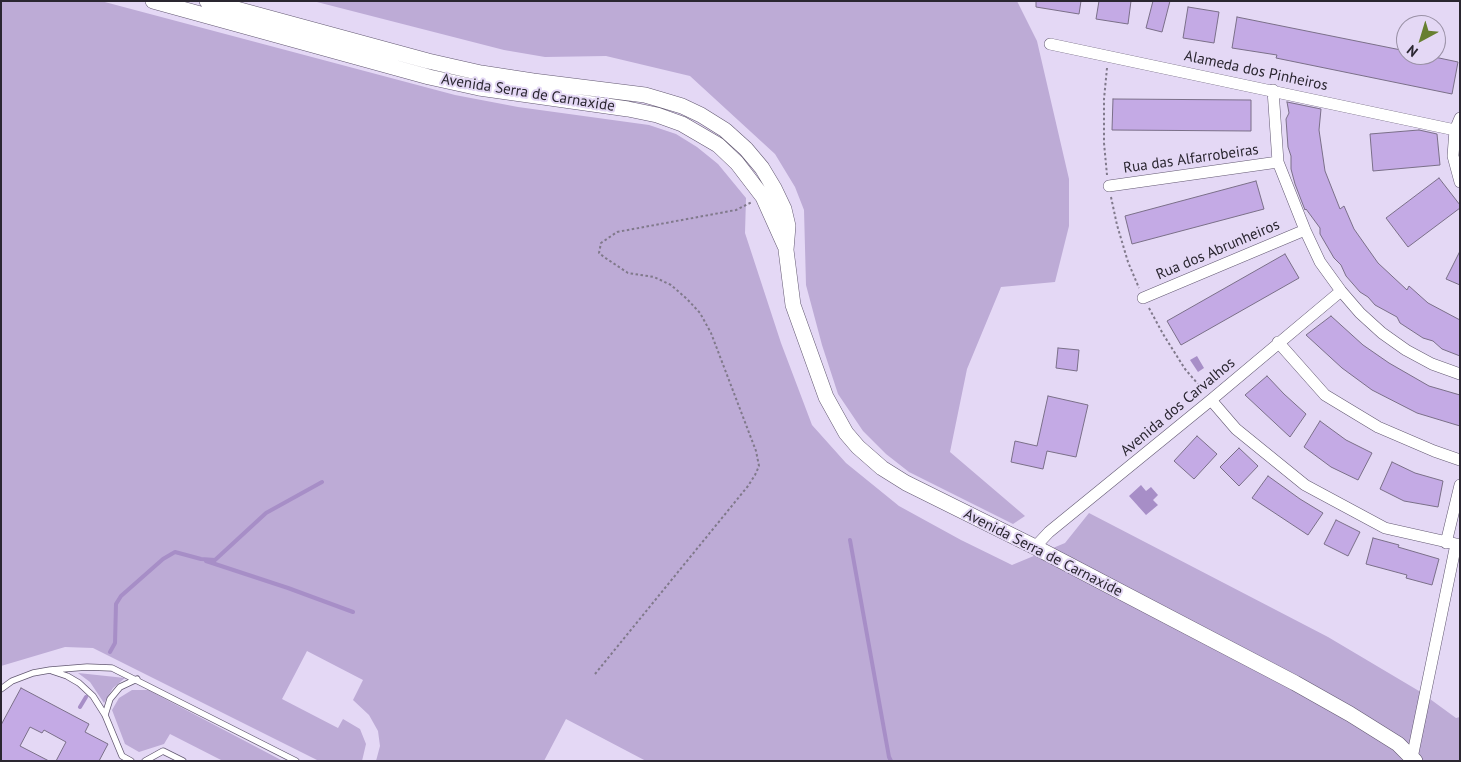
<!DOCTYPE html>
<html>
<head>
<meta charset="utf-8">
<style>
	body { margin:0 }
	#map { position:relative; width:1461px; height:762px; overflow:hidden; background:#e4d8f5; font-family:"PT Sans",sans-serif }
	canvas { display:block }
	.frame { position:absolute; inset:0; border:2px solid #2a2630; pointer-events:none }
	.north { position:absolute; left:1396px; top:15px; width:50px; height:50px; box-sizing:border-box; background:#e4d8f5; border:1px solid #9a91a6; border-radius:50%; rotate:219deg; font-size:14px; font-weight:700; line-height:20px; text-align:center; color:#2a2630 }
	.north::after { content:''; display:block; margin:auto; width:18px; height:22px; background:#677f31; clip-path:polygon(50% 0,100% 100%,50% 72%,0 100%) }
</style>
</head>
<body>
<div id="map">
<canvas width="1461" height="762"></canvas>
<div class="frame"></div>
<div class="north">N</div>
</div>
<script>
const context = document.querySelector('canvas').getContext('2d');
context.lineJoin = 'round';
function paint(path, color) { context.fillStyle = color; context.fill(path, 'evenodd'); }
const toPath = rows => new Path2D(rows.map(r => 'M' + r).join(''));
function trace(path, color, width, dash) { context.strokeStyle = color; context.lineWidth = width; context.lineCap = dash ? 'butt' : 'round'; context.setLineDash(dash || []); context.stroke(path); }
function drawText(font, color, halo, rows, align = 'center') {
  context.font = font + ' "PT Sans",sans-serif'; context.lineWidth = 4; context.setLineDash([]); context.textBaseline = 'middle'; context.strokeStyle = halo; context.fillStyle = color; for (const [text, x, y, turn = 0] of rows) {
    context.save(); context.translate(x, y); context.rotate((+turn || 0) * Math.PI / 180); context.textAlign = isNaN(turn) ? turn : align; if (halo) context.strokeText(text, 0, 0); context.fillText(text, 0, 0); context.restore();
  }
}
paint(toPath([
	[1,1,101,1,455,95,518,107,649,125,676,134,697,147,718,164,746,198,745,233,781,343,812,425,846,463,899,506,961,540,1012,565,1065,543,1089,513,1328,637,1419,691,1456,718,1460,717,1460,761,646,761,566,719,544,761,376,761,380,746,378,731,369,715,353,700,363,680,307,651,282,699,338,728,343,719,360,729,366,744,362,761,319,761,93,648,65,647,1,666],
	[313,1,1017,1,1037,41,1069,179,1069,226,1055,282,1001,287,967,369,950,452,1025,516,1013,524,909,472,886,454,863,431,838,394,822,345,806,285,804,210,795,187,775,154,690,76,606,56,545,57,504,50],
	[78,673,125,678,113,688,104,703,90,682],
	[132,690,148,690,283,761,223,761,170,734,164,744,139,752,125,744,112,710,119,698]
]), '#bdabd6');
paint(toPath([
	[1197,356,1204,368,1198,372,1190,360],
	[1141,485,1146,491,1151,487,1158,495,1153,500,1158,505,1146,515,1129,496]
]), '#a78ec7');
trace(toPath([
	[850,540,889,757,891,761],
	[206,561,288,588,353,612],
	[110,652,115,643,116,604,121,596,163,559,175,552,201,559,215,560,266,513,322,482],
	[80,707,86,697]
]), '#a78ec7', 4);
const building = toPath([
	[1036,1,1081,1,1079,14,1036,7,1036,1],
	[1099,1,1131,1,1128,24,1096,19,1099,1],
	[1153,1,1170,1,1162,32,1146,28,1153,1],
	[1188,7,1219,12,1214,43,1183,38,1188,7],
	[1237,17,1406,51,1406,55,1425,55,1458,62,1452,94,1276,58,1277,55,1232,48,1237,17],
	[1113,99,1251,100,1251,131,1112,130,1113,99],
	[1287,102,1321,109,1319,130,1325,171,1340,209,1344,206,1354,229,1378,263,1407,290,1409,286,1428,303,1460,320,1460,356,1442,349,1433,341,1423,338,1400,323,1397,317,1375,305,1368,297,1360,292,1346,276,1341,265,1334,258,1320,234,1320,228,1306,209,1305,210,1295,184,1291,169,1291,156,1288,147,1286,119,1289,113,1287,102],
	[1419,130,1437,134,1440,165,1373,171,1370,134,1419,130],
	[1439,178,1460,205,1460,208,1408,247,1386,218,1439,178],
	[1256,181,1264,209,1132,244,1125,216,1256,181],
	[1460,251,1460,285,1446,279,1460,251],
	[1285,254,1299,278,1181,345,1167,321,1285,254],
	[1331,316,1363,345,1389,363,1429,386,1460,395,1460,426,1417,413,1372,390,1342,368,1306,335,1331,316],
	[1058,348,1079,350,1077,371,1056,368,1058,348],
	[1267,376,1284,394,1306,414,1290,437,1245,395,1267,376],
	[1048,396,1088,405,1076,457,1047,451,1043,469,1011,462,1015,441,1037,446,1048,396],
	[1320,421,1346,440,1372,453,1358,480,1331,467,1304,447,1320,421],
	[1197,436,1217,454,1194,479,1174,461,1197,436],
	[1239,448,1258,466,1239,486,1220,467,1239,448],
	[1392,462,1415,473,1443,481,1438,507,1404,501,1380,489,1392,462],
	[1268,476,1300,499,1323,513,1308,535,1252,498,1268,476],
	[1336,520,1360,532,1348,556,1324,544,1336,520],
	[1373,538,1399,545,1398,547,1439,559,1432,585,1406,578,1407,575,1366,564,1373,538],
	[21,688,89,724,85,732,108,744,99,761,56,761,66,742,44,730,42,733,30,727,20,746,49,761,1,761,1,725,21,688]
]);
paint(building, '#c4aae5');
trace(building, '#7a6f88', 1);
const lane = toPath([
	[52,671,67,676,79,683,93,696,105,715,122,756,131,761],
	[1,689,12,681,33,673,50,670,87,667,112,668,296,761],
	[105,715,110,699,120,687,137,679],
	[145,761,163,751,183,761]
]);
const street = toPath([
	[1050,44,1455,130],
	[1273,90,1278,162,1305,230,1320,262,1341,291,1360,313,1382,333,1406,350,1432,364,1460,374],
	[1460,118,1455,130,1453,156,1460,182],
	[1109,186,1278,162],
	[1143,298,1305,230],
	[1278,342,1325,395,1378,427,1434,451,1460,460],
	[1211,400,1236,429,1305,485,1385,528,1460,545],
	[1446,543,1460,485],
	[1035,547,1049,532,1211,400,1341,291],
	[1412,758,1456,544]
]);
const secondary = toPath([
	[153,1,429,77,479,88,628,109,657,115,682,124,718,145,737,163,763,197,785,246],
	[207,1,428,61,481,73,533,81,645,95,662,100,682,106,701,115,725,130,746,149,762,168,774,188,784,209,788,226,786,250,793,305,826,397,846,433,858,447,882,468,906,483,1035,547,1295,683,1350,714,1398,744,1415,761]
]);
trace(lane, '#635972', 7);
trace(street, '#635972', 12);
trace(secondary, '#635972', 16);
trace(toPath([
	[1107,68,1104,99,1104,143,1107,175],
	[1111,197,1117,225,1128,262,1139,288],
	[1149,308,1163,334,1185,369,1204,391],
	[595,674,748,486,755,475,759,466,756,451,711,333,700,313,687,299,671,285,654,277,628,273,604,257,599,253,601,243,617,232,736,210,752,202]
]), '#80798b', 2, [2.5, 2.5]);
trace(lane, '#fff', 5.5);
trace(street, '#fff', 11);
trace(secondary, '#fff', 15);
drawText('15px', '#2a2630', '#e4d8f5', [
	["Alameda dos Pinheiros",1256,71,12],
	["Avenida Serra de Carnaxide",528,93,9],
	["Rua das Alfarrobeiras",1191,159,-8],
	["Rua dos Abrunheiros",1218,250,-23],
	["Avenida dos Carvalhos",1178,407,-40],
	["Avenida Serra de Carnaxide",1043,553,27]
]);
</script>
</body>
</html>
